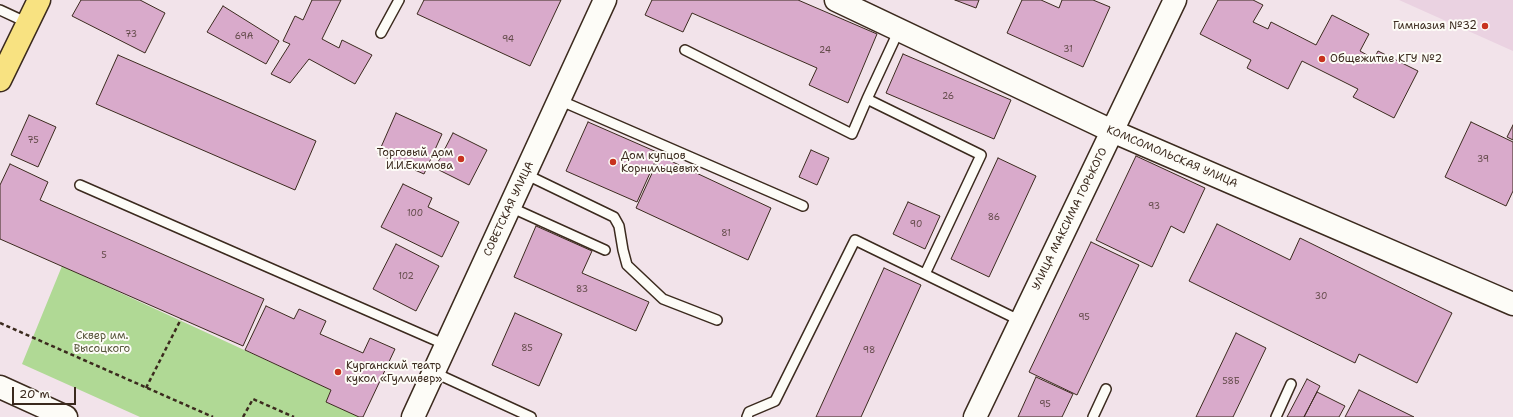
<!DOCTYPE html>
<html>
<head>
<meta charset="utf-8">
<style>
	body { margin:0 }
	#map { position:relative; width:1513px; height:417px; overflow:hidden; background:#f2e3ea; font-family:"Shantell Sans",sans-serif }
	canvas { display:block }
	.scale { position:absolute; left:12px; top:387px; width:64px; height:18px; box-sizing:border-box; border:2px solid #3b2a1e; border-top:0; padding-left:5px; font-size:12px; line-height:14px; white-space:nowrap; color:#3b2a1e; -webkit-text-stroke:3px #fdfcf7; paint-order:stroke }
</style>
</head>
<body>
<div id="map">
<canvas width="1513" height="417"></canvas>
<div class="scale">20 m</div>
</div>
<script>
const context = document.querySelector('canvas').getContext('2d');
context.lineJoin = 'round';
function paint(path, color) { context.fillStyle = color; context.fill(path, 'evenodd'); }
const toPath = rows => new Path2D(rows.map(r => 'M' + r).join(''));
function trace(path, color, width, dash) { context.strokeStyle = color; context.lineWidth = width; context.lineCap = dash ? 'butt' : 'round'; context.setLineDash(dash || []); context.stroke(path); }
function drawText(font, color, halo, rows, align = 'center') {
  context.font = font + ' "Shantell Sans",sans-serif'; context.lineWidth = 4; context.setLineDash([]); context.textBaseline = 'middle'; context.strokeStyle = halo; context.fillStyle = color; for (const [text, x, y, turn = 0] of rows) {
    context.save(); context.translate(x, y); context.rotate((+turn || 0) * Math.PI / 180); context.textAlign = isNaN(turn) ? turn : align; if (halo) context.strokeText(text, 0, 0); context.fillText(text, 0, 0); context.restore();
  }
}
paint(toPath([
	[1399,0,1513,0,1513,51]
]), '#ead2e1');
paint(toPath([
	[62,266,331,390,326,402,359,417,140,417,22,364]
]), '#b0d995');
const building = toPath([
	[81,0,140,0,165,13,145,53,72,16,81,0],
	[312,0,341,0,322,39,339,48,342,40,372,55,355,84,309,59,290,83,271,74,290,44,283,41,295,16,303,20,312,0],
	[424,0,561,0,530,66,417,14,424,0],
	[652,0,798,0,877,34,848,103,809,85,817,68,692,13,683,32,645,15,652,0],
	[955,0,979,0,976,8,955,0],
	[1022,0,1041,0,1059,8,1062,0,1093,0,1110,7,1083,67,1007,33,1022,0],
	[1218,0,1253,0,1263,5,1253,22,1268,29,1271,22,1316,45,1332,15,1369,34,1360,51,1374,59,1378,51,1418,71,1394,118,1353,97,1358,89,1302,61,1288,89,1247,68,1251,60,1200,34,1218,0],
	[223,6,279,41,266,64,207,32,223,6],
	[903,54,1011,100,994,139,886,93,903,54],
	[118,55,316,141,295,190,96,104,118,55],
	[396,113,442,134,424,174,378,154,396,113],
	[29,115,56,127,38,167,11,155,29,115],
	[588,122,659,153,637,202,566,171,588,122],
	[1471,122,1513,142,1513,191,1506,206,1445,177,1471,122],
	[1513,125,1513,140,1507,137,1513,125],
	[453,133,487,150,469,185,435,168,453,133],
	[811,150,829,158,817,185,799,177,811,150],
	[660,156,771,208,748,260,636,208,660,156],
	[1136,156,1205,188,1184,233,1171,226,1152,267,1096,240,1136,156],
	[998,158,1036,176,989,277,951,259,998,158],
	[10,164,48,182,40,200,264,299,243,346,0,239,0,185,10,164],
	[403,184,432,198,428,207,459,222,442,257,381,227,403,184],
	[908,202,940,216,925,249,893,234,908,202],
	[1217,224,1290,260,1300,238,1452,313,1417,383,1359,354,1355,363,1189,281,1217,224],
	[536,226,592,251,582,273,649,302,636,331,514,277,536,226],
	[1091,242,1139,265,1077,395,1029,372,1091,242],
	[396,244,439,266,416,311,373,289,396,244],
	[884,268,921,285,861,417,816,417,884,268],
	[266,306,294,319,299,309,326,321,320,334,363,353,370,338,395,349,363,417,359,417,326,402,331,390,245,350,266,306],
	[515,313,562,334,539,386,492,365,515,313],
	[1236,333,1266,348,1233,417,1196,417,1236,333],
	[1036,377,1073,394,1062,417,1018,417,1036,377],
	[1307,379,1320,386,1304,417,1287,417,1307,379],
	[1359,390,1414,417,1345,417,1359,390],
	[1317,392,1345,406,1339,417,1304,417,1317,392]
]);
paint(building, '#d9aacb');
trace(building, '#3b2a1e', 1);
const lane = toPath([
	[0,10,28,23],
	[899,30,867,99,981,155,925,274],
	[381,33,399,0],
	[685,50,852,134,867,99],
	[559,100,803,206],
	[525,174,614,217,619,226,623,250,627,265,663,299,717,320],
	[80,185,446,345],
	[510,207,605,250],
	[433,372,531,417],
	[747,417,749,412,775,401,855,240,1021,321],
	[1093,417,1106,389],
	[1276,417,1291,384]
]);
const secondary = toPath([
	[836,0,1112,131,1513,304],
	[0,387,66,417],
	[413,417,605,0],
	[975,417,1175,0]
]);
const primary = toPath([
	[0,80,39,0]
]);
trace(lane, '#3b2a1e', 12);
trace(secondary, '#3b2a1e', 25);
trace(primary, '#3b2a1e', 25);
trace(toPath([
	[0,323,213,417],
	[146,388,181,319],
	[243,417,253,399,294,417]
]), '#3b2a1e', 2.5, [4, 3]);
trace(lane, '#fdfcf7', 9);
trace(secondary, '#fdfcf7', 22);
trace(primary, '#f8e281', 22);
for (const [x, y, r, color] of [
	[1485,26,4,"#c8321e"],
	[1322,59,4,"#c8321e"],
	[461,159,4,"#c8321e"],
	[613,162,4,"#c8321e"],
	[338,372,4,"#c8321e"]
]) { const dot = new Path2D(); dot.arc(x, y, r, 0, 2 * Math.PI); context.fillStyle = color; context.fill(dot); trace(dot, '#fdfcf7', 1.5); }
drawText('9px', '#624a49', null, [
	["73",131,35],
	["69А",244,37],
	["94",508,40],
	["31",1068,50],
	["24",825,51],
	["26",948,97],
	["75",33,141],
	["39",1483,160],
	["93",1154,207],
	["100",415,214],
	["86",994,218],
	["90",916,225],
	["81",726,234],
	["5",104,256],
	["102",406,277],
	["83",582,290],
	["30",1321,297],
	["95",1084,318],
	["85",527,349],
	["98",869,351],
	["58Б",1231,382],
	["95",1045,405]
]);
drawText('11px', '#3b2a1e', '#fdfcf7', [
	["Гимназия №32",1477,26,"right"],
	["Общежитие КГУ №2",1330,59],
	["Торговый дом",453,153,"right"],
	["И.И.Екимова",453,166,"right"],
	["Дом купцов",621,156],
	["Корнильцевых",621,169],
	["Курганский театр",346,366],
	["кукол «Гулливер»",346,379]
], 'left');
drawText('11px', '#3b2a1e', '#fdfcf7', [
	["КОМСОМОЛЬСКАЯ УЛИЦА",1172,157,23],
	["СОВЕТСКАЯ УЛИЦА",509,209,-65],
	["УЛИЦА МАКСИМА ГОРЬКОГО",1070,219,-64]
]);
drawText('11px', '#58563c', '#fdfcf7', [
	["Сквер им.",102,336],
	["Высоцкого",102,349]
]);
</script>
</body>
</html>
